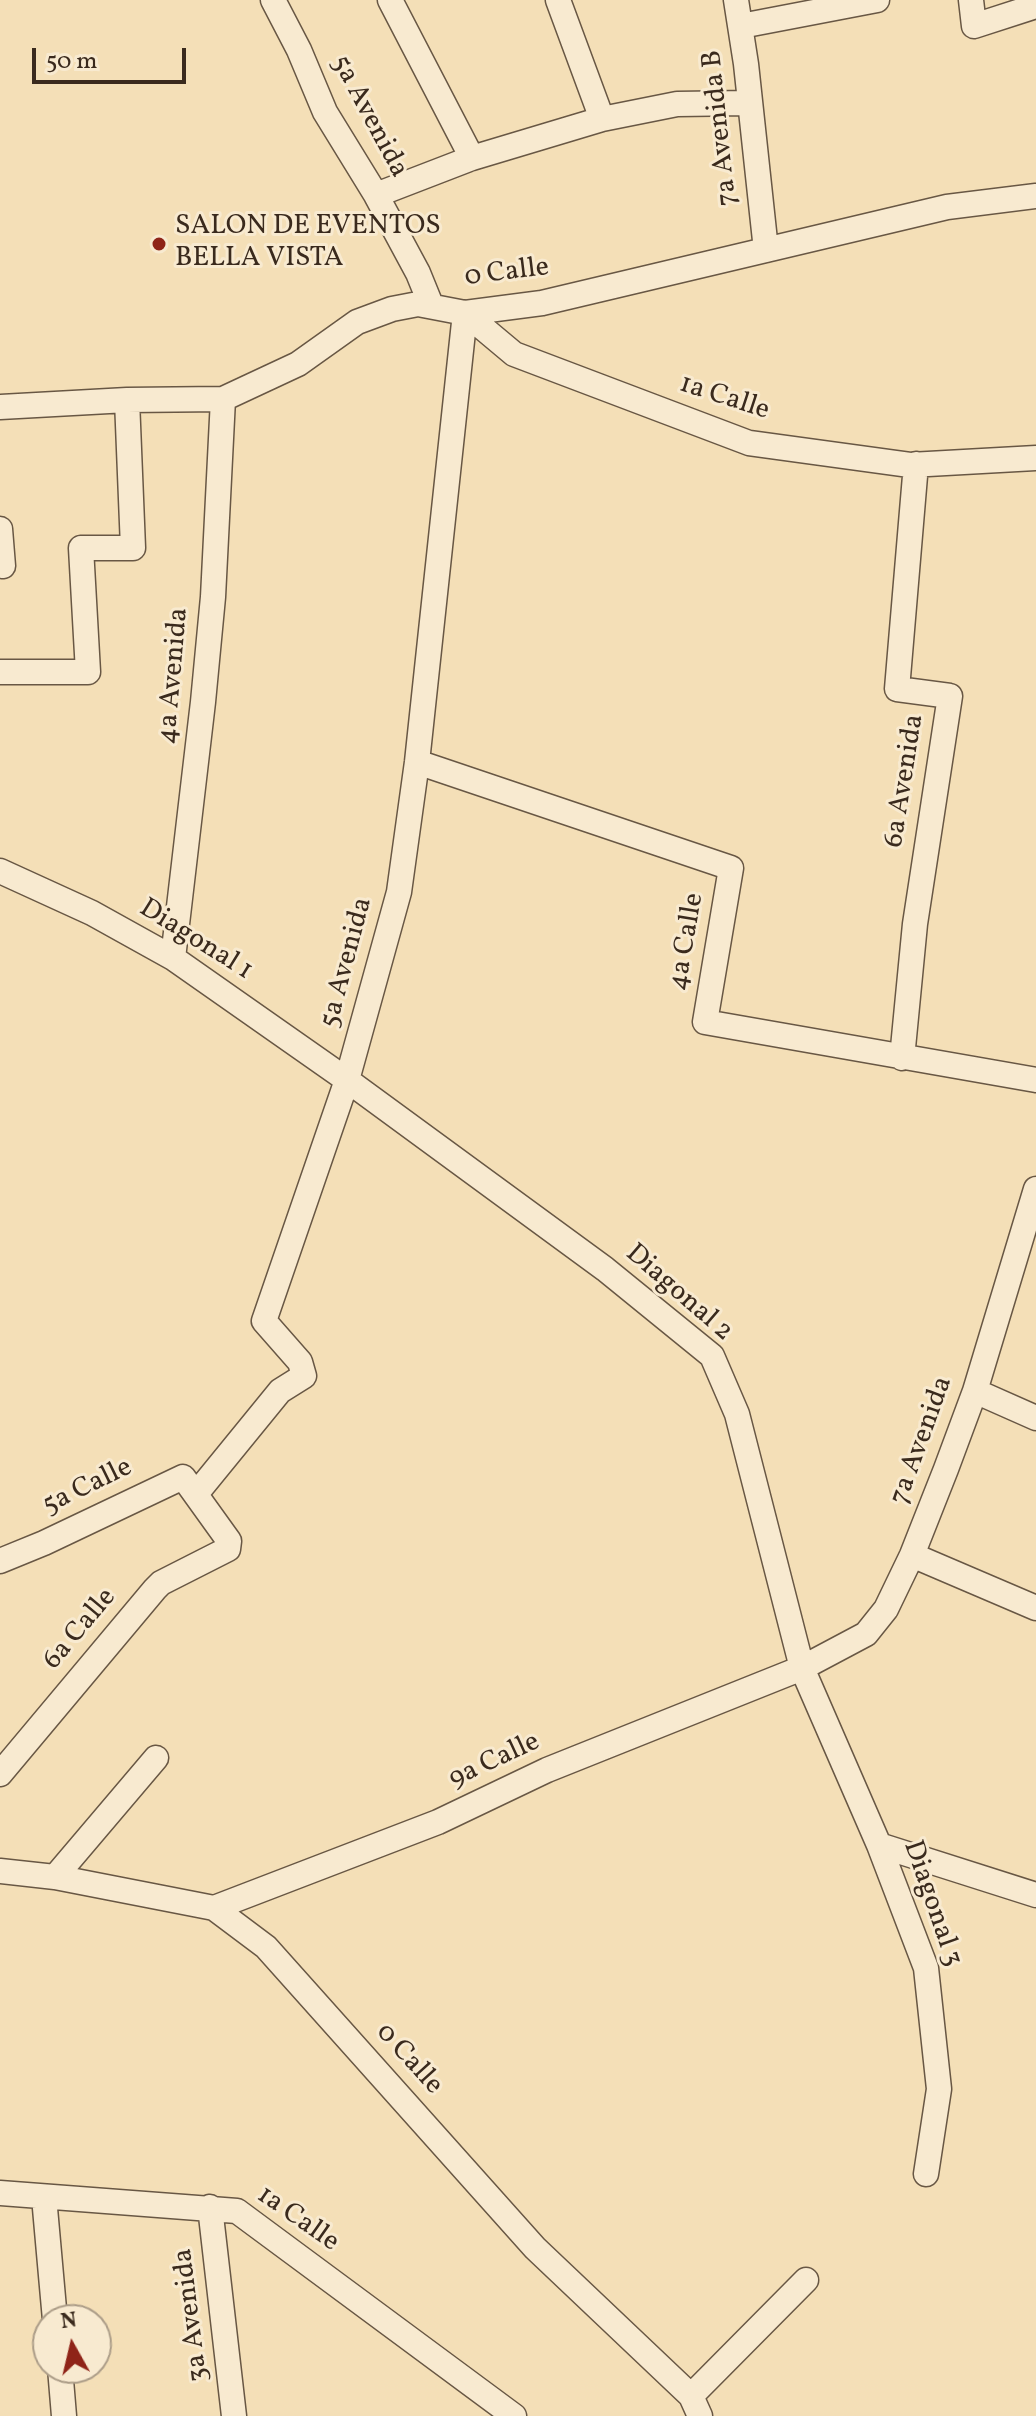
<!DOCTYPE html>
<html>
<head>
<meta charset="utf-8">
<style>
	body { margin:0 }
	#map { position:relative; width:1036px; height:2416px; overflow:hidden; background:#f4dfb7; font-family:Vollkorn,serif }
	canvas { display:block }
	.north { position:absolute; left:32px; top:2304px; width:80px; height:80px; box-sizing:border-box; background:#f8ead0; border:2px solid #ac9d88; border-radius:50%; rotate:352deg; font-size:22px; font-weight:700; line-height:32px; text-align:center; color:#3a2a1d }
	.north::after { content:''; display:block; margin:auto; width:28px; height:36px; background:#8f2418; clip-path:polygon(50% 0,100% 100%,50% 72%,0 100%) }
	.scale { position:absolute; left:32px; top:48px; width:154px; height:36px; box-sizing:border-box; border:4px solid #3a2a1d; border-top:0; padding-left:10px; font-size:24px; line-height:28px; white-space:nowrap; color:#3a2a1d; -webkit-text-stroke:6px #f8ead0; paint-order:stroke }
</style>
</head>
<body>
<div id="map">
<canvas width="1036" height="2416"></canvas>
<div class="north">N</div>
<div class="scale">50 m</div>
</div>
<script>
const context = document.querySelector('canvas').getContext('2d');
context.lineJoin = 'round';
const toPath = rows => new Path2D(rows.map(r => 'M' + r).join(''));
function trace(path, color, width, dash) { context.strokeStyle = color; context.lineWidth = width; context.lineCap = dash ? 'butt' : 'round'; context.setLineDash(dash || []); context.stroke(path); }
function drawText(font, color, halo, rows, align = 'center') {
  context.font = font + ' Vollkorn,serif'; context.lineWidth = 6; context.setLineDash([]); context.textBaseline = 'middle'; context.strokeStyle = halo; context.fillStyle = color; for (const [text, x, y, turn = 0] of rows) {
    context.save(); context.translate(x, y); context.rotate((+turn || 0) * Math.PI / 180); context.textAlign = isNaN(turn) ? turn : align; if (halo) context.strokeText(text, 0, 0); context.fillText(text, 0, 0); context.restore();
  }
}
const minor = toPath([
	[273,0,299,50,325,112,376,195,418,273,431,305],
	[390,0,472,158],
	[558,0,602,119],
	[736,0,746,64,766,250],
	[971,0,974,26,1036,6],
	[741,26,877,0],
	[376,195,472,158,602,119,677,104,748,103],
	[465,313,514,354,749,443,910,465,1036,458],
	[0,407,127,400,223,399,298,364,357,322,392,309,418,304,465,313,542,303,947,207,1036,196],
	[0,529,3,566],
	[0,672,88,672,81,548,133,548,127,400],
	[417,762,731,868,705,1022,1036,1080],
	[0,871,92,913,173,958,347,1080,605,1269,712,1356,737,1414,802,1668,879,1845,926,1968,939,2089,926,2174],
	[173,958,203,702,213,597,223,399],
	[902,1058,915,924,950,696,897,689,916,464],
	[975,1391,1036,1418],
	[196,1494,280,1391,304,1376,300,1362,264,1321,347,1080,399,892,417,762,465,313],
	[912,1555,1036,1608],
	[0,1561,44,1543,183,1477,229,1541,228,1549,161,1583,155,1589,0,1774],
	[879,1845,1036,1895],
	[0,1871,55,1877,214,1908,266,1947,535,2248,691,2396,700,2416],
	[55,1877,156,1758],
	[214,1908,438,1822,547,1770,802,1668,866,1634,886,1609,912,1555,946,1469,975,1391,1036,1189],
	[0,2193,237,2211,514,2416],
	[44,2197,55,2320],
	[210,2207,234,2416],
	[60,2368,64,2416],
	[691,2396,806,2280]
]);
trace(minor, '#685744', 27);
trace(minor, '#f8ead0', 24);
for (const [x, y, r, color] of [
	[159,244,8,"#8f2418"]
]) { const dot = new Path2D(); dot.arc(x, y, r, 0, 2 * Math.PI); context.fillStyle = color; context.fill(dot); trace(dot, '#f8ead0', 3); }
drawText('28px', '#3a2a1d', '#f8ead0', [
	["5a Avenida",368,117,62],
	["7a Avenida B",722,128,-96],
	["0 Calle",507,274,-7],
	["1a Calle",724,399,18],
	["4a Avenida",175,676,-85],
	["6a Avenida",906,781,-81],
	["Diagonal 1",195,941,32],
	["4a Calle",688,942,-80],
	["5a Avenida",348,963,-75],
	["Diagonal 2",678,1294,41],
	["7a Avenida",923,1441,-70],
	["5a Calle",88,1488,-26],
	["6a Calle",81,1630,-50],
	["9a Calle",495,1762,-25],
	["Diagonal 3",931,1904,71],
	["0 Calle",408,2060,48],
	["1a Calle",297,2220,35],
	["3a Avenida",193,2315,-97]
]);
drawText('28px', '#3a2a1d', '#f8ead0', [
	["SALON DE EVENTOS",175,228],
	["BELLA VISTA",175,260]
], 'left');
</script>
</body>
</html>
